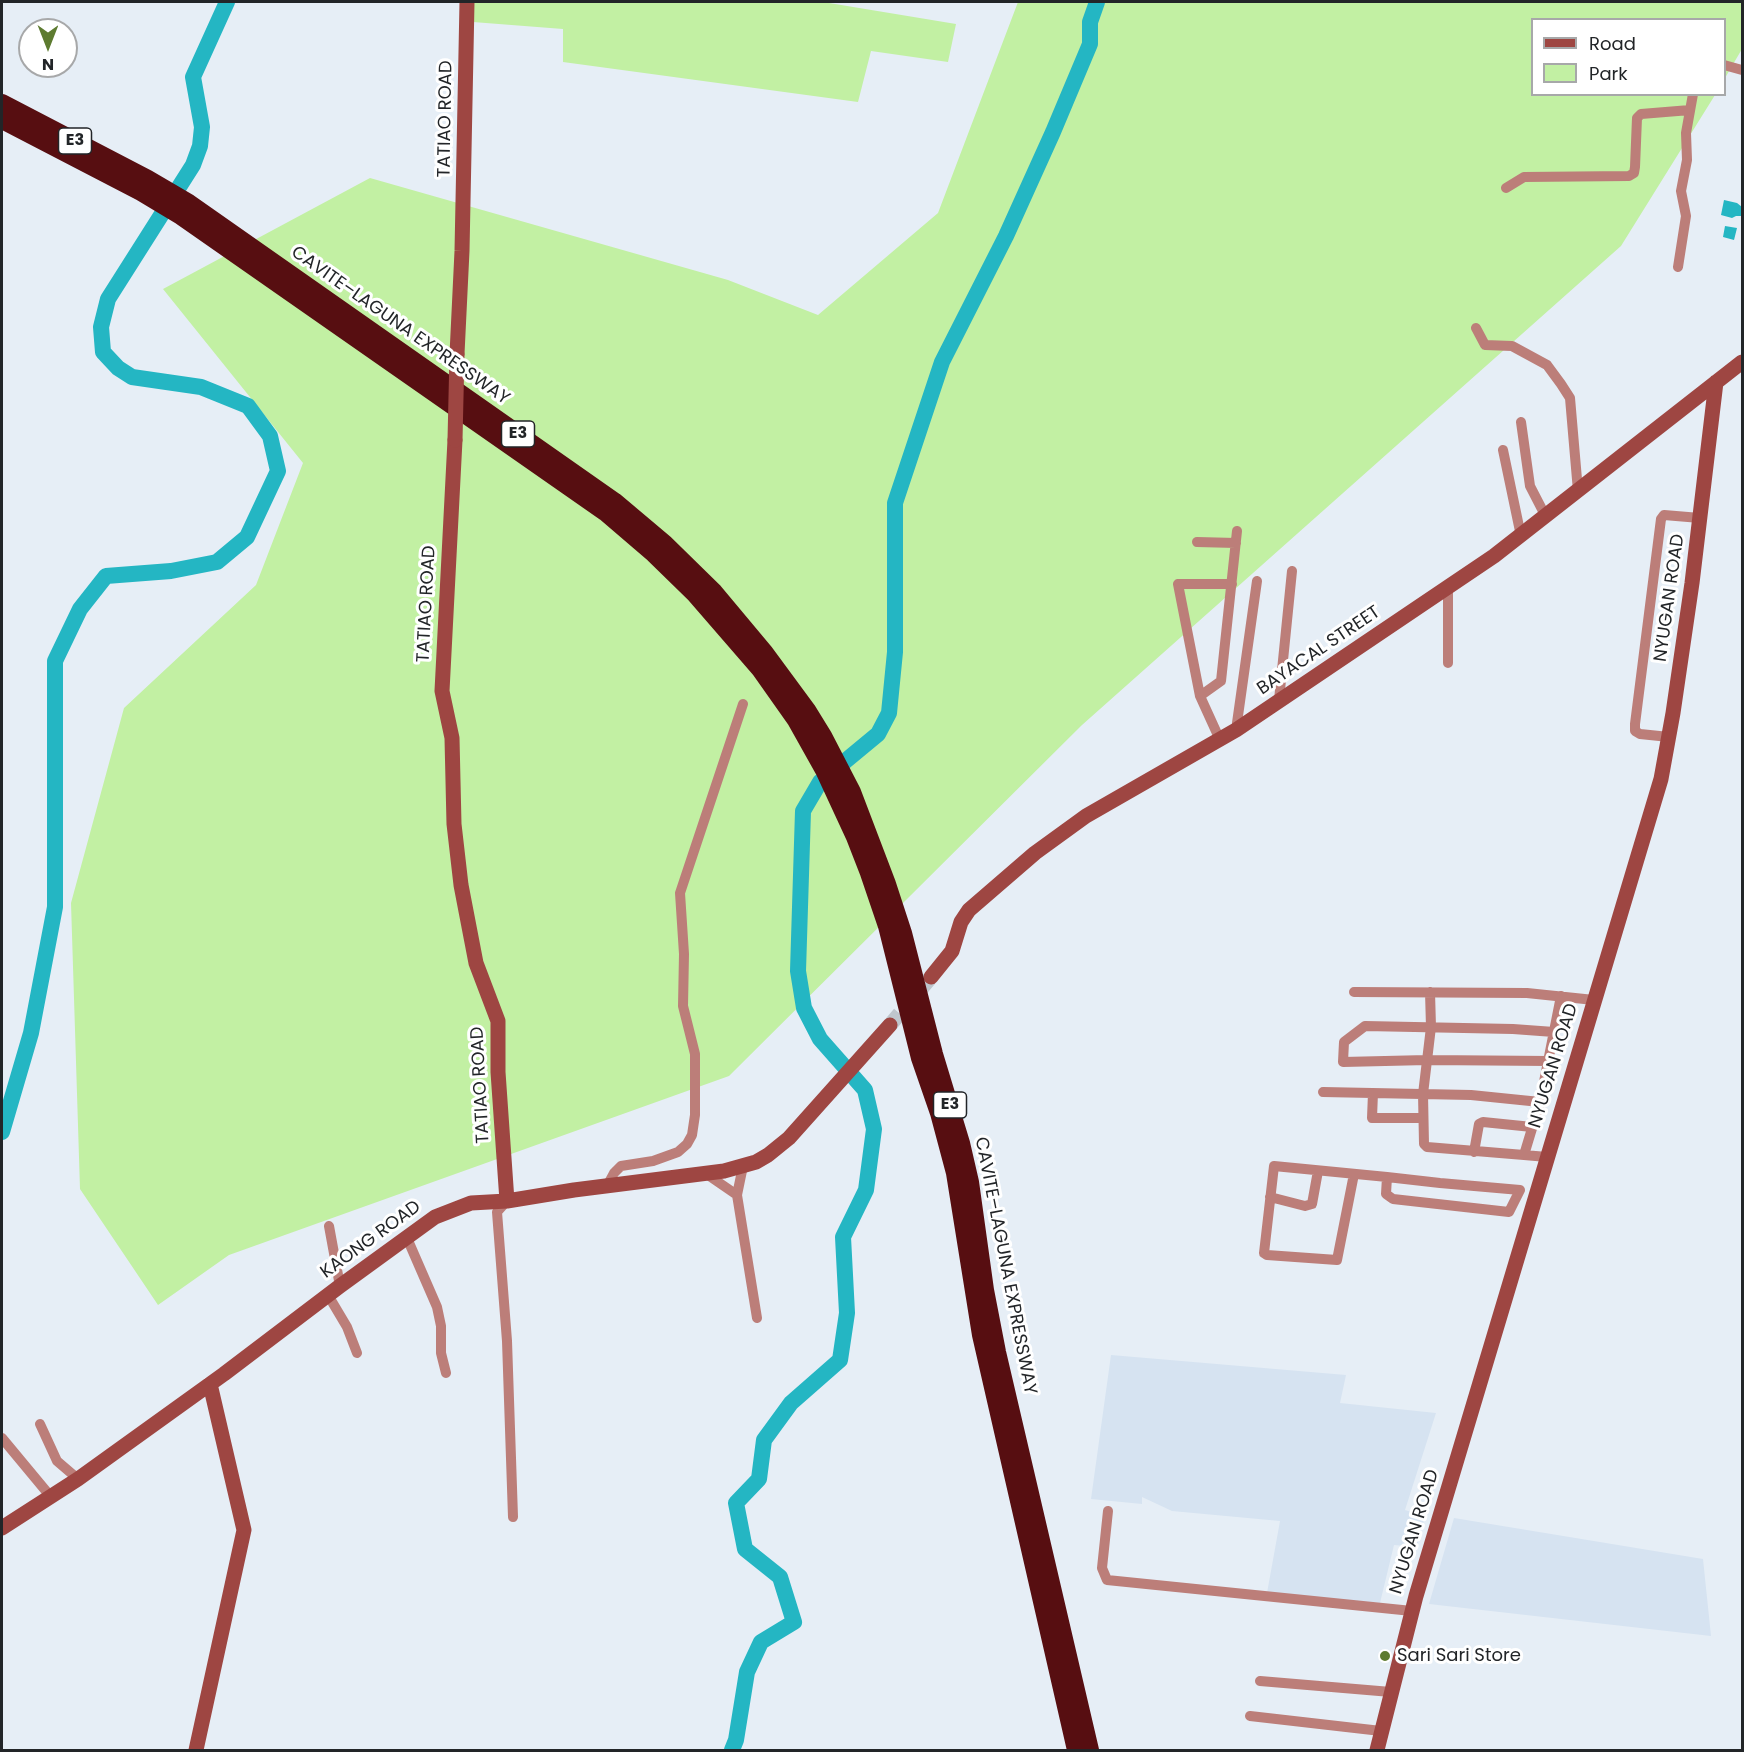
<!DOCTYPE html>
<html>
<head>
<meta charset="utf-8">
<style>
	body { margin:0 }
	#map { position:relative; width:1744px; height:1752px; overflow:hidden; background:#e6eef6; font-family:Poppins,sans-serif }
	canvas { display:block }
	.frame { position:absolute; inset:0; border:3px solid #222528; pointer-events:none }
	.legend { position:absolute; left:1531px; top:18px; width:195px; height:78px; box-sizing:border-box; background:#fff; border:2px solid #a7a8a9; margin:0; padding:8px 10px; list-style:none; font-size:18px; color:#222528 }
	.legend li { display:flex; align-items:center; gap:12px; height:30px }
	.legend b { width:30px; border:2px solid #a7a8a9 }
	.north { position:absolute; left:18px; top:18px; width:60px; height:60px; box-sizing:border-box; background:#fff; border:2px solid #a7a8a9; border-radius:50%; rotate:180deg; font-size:16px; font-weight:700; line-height:24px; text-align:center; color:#222528 }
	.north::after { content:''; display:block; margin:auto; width:21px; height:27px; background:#5d7b30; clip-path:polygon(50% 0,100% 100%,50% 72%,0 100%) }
</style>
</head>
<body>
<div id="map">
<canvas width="1744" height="1752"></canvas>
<div class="frame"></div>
<ul class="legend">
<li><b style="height:8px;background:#9e4642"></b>Road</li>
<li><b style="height:16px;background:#c2f0a3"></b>Park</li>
</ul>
<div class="north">N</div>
</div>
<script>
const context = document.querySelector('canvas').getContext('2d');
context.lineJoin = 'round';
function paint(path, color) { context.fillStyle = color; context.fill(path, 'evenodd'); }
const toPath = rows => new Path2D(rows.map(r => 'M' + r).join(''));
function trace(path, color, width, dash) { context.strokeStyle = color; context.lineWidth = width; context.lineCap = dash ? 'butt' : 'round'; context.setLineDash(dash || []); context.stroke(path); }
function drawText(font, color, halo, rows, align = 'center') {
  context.font = font + ' Poppins,sans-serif'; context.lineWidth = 6; context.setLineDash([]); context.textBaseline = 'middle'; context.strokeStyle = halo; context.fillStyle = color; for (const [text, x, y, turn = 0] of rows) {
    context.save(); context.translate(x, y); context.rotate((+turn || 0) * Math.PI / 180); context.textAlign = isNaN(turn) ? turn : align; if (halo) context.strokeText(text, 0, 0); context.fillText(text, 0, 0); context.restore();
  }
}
paint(toPath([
	[1111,1355,1346,1375,1340,1403,1436,1413,1405,1510,1425,1516,1417,1547,1394,1545,1380,1603,1267,1593,1280,1521,1172,1511,1142,1497,1142,1504,1091,1499],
	[1454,1518,1703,1559,1711,1636,1429,1604]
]), '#d6e3f1');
paint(toPath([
	[460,2,823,2,956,24,948,62,871,51,858,102,563,62,563,29,460,21],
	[1018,2,1742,2,1742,49,1725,78,1724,20,1532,20,1532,94,1715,95,1621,246,1082,725,729,1076,229,1255,158,1305,80,1189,71,903,124,708,256,585,303,463,163,289,370,178,728,280,818,315,938,213]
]), '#c2f0a3');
paint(toPath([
	[1724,200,1737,203,1742,207,1742,216,1736,216,1732,218,1721,215],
	[1725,226,1737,228,1734,240,1723,237]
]), '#24b6c3');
trace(toPath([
	[2,1132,31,1033,55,907,55,661,80,609,106,576,171,571,217,562,247,537,278,471,270,436,248,406,201,387,132,377,118,368,103,352,101,327,108,299,193,165,200,146,202,127,193,77,227,2],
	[732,1750,736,1740,747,1672,761,1642,794,1622,780,1577,745,1549,736,1503,759,1479,764,1440,791,1403,840,1360,847,1313,843,1237,866,1190,874,1129,865,1090,820,1039,804,1008,798,971,803,811,820,782,878,734,889,713,895,652,895,503,942,362,1006,236,1053,132,1090,44,1090,22,1097,2]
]), '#24b6c3', 16);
trace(toPath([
	[890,1025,931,977]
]), '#bfc6cd', 15, [15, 8]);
trace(toPath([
	[1724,65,1742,70],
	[1506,188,1524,177,1629,176,1634,173,1635,167,1637,118,1641,114,1690,110],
	[1678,267,1686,216,1681,191,1687,160,1686,133,1693,94],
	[1476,328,1485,345,1512,346,1547,365,1561,384,1570,398,1578,491],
	[1521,422,1530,486,1546,517],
	[1503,450,1521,536],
	[1197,542,1236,543],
	[1448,587,1448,663],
	[1200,696,1178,584,1232,584],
	[1279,700,1292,571],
	[1236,730,1257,581],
	[1669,737,1640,734,1635,731,1635,724,1661,519,1664,515,1700,518],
	[1220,740,1200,696,1221,681,1237,531],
	[1354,992,1527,993,1594,1000],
	[1430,992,1431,1027,1423,1094,1424,1144,1427,1147,1524,1155,1540,1102],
	[1549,1061,1427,1060,1343,1062,1344,1042,1365,1026,1513,1029,1554,1032],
	[1323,1092,1471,1095,1540,1102,1561,996],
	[1373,1093,1372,1118,1423,1118],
	[1474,1152,1479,1124,1483,1122,1532,1127],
	[1524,1155,1547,1157],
	[743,1166,737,1195,757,1318],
	[705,1173,737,1195],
	[1354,1174,1337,1260,1267,1255,1264,1253,1274,1166,1387,1177],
	[1387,1177,1440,1183,1520,1190,1509,1212,1393,1199,1386,1194,1387,1177],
	[607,1186,614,1173,621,1166,653,1161,678,1152,687,1144,692,1135,695,1115,695,1054,683,1006,684,954,680,893,743,704],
	[1270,1197,1305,1206,1312,1204,1318,1171],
	[507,1201,497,1212,507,1341,513,1517],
	[329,1226,340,1286],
	[407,1238,437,1307,441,1326,441,1353,446,1373],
	[328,1295,347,1327,357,1353],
	[40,1424,57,1461,78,1479],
	[2,1438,51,1497],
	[1108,1511,1102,1568,1107,1580,1412,1611],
	[1260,1681,1391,1692],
	[1250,1716,1381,1731]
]), '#bc7e79', 10);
trace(toPath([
	[457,354,462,251,467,2],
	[455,440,442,691,452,738,454,824,461,885,476,963,498,1021,498,1072,507,1201],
	[931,977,952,951,961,922,969,910,1035,853,1086,816,1236,730,1494,556,1742,362],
	[2,1528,78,1479,224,1374,340,1286,435,1217,471,1203,507,1201,574,1190,724,1171,756,1162,768,1155,789,1138,890,1025],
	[196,1750,244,1530,210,1384],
	[1377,1750,1416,1596,1661,779,1673,713,1692,583,1716,382]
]), '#9e4642', 15);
trace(toPath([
	[2,103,148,179,189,203,614,501,665,544,714,592,765,653,807,710,823,736,852,792,887,884,903,933,934,1054,961,1143,970,1182,985,1290,997,1352,1090,1750],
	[2,120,141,192,181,216,605,512,654,554,695,594,760,669,796,720,824,770,855,837,869,873,887,926,920,1058,939,1113,955,1173,981,1335,1076,1750]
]), '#570e11', 18);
trace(toPath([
	[455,440,457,354]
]), '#9e4642', 15);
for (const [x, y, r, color] of [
	[1385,1656,6,"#5d7b30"]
]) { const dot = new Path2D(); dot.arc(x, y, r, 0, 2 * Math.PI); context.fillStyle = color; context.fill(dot); trace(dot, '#fff', 2); }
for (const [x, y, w] of [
	[75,141,33],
	[518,434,33],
	[950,1105,33]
]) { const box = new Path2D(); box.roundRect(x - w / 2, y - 13, w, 26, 4.5); context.fillStyle = '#fff'; context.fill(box); trace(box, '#222528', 1.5); }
drawText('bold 16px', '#222528', null, [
	["E3",75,141],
	["E3",518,434],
	["E3",950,1105]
]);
drawText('18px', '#222528', '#fff', [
	["TATIAO ROAD",446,119,-89],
	["CAVITE–LAGUNA EXPRESSWAY",400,326,35],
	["NYUGAN ROAD",1670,598,-82],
	["TATIAO ROAD",427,604,-87],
	["BAYACAL STREET",1319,651,-34],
	["NYUGAN ROAD",1554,1066,-73],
	["TATIAO ROAD",481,1085,-93],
	["KAONG ROAD",371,1240,-36],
	["CAVITE–LAGUNA EXPRESSWAY",1005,1266,79],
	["NYUGAN ROAD",1415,1532,-73]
]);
drawText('18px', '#222528', '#fff', [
	["Sari Sari Store",1397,1656]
], 'left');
</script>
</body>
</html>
